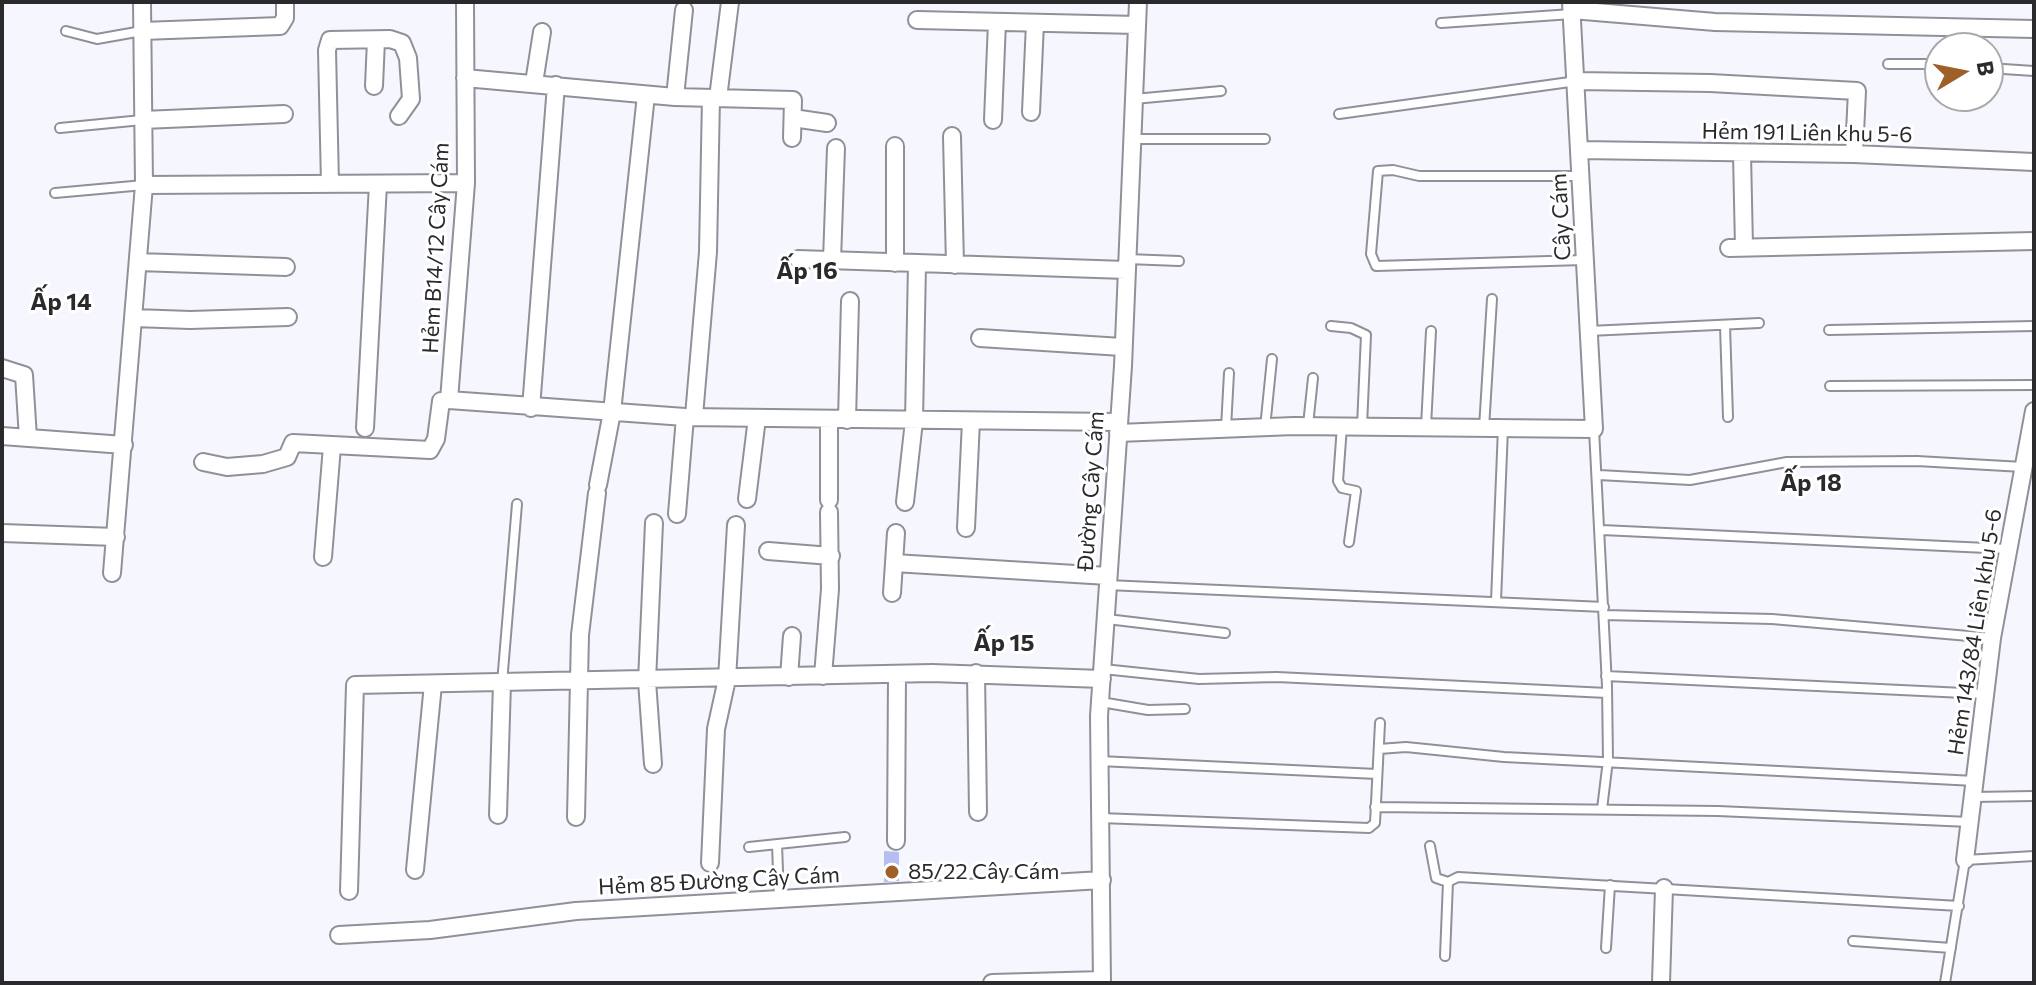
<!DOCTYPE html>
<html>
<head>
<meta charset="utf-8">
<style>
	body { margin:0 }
	#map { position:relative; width:2036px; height:985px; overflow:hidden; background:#f6f7fe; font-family:Commissioner,sans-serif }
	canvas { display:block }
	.frame { position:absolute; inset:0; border:4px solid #2a2a2d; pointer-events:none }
	.north { position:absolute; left:1924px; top:32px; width:80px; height:80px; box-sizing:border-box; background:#fff; border:2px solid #aaaaab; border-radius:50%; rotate:80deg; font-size:22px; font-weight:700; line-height:32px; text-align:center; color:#2a2a2d }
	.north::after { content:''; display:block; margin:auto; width:28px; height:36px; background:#9f6027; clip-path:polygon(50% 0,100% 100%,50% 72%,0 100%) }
</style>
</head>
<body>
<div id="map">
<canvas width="2036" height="985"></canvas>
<div class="frame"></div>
<div class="north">B</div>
</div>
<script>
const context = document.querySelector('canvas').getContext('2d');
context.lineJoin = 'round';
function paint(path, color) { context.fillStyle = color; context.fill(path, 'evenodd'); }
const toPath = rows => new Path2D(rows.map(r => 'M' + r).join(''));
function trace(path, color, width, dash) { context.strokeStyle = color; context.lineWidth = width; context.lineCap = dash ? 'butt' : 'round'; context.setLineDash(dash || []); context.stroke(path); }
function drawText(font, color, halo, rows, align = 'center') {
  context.font = font + ' Commissioner,sans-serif'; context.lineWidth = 6; context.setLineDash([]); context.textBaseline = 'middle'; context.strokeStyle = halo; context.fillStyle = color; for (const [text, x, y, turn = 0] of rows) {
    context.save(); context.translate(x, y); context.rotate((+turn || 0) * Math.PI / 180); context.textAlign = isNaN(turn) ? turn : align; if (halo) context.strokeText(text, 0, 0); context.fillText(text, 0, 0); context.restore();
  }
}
paint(toPath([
	[884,851,899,852,899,881,884,882]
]), '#b5bdf1');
const lane = toPath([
	[1441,23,1572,14],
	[66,31,97,39,142,31],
	[1888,64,1940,64],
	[1988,68,2034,71],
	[1134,99,1221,91],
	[1339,114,1577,81],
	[60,128,142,120],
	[1132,139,1265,139],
	[1581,176,1419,176,1393,170,1378,171,1371,254,1376,266,1584,260],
	[55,193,144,185],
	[1127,259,1179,261],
	[1331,326,1351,328,1366,335,1362,426],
	[1725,326,1728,417],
	[1829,330,2034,326],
	[1589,331,1759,323],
	[1830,386,2034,385],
	[1308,425,1313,378],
	[1342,426,1338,481,1342,488,1356,491,1349,542],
	[1426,426,1431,331],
	[1226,428,1229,373],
	[1265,428,1272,359],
	[1484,428,1492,299],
	[1594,429,1607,686,1608,760,1602,809],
	[1599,475,1690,480,1787,462,1917,461,2023,467],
	[1602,530,2008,549],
	[1107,585,1604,607],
	[1496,601,1503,428],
	[1604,615,1772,619,1992,638],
	[1107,619,1225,633],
	[1103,669,1199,679,1277,677,1607,693],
	[1606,676,1985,694],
	[502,683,517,504],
	[1101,702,1148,710,1185,709],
	[1379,749,1406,747,1504,757,1975,781],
	[1099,761,1377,774],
	[1973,797,2034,796],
	[1375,807,1718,811,1970,822],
	[1100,818,1369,828,1375,823,1380,723],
	[777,844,779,898],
	[1430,846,1436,878,1448,882],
	[749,847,845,837],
	[1853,941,1951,948],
	[1606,948,1610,885],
	[1445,956,1448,882,1458,877,1959,906],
	[1945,983,1965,860,2034,856]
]);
const street = toPath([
	[1572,10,1715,22,2034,29],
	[917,20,1137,25],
	[142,31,280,26,285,18,285,2],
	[465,78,675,97,793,100,792,138],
	[1578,81,1710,83,1857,91,1854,154],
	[534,83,542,32],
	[374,86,376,40],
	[675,97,684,10],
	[718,98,730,2],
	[1031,112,1035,23],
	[793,118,827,123],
	[143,120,284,114],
	[993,120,997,22],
	[952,136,955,265],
	[1580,150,1854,154,2034,162],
	[1742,154,1744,247],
	[330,184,327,50,330,40,390,39,402,43,408,58,411,99,399,116],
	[144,185,466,183],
	[1729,248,2034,241],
	[798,259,1126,270],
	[832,260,836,148],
	[138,262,286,267],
	[895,263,895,146],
	[134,318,190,320,288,317],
	[980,338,1122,347],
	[2,368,24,375,28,438],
	[449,400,466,183,465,2],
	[531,408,556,85],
	[694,416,708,252,711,98],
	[847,420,850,301],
	[365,428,378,184],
	[1118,433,1294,426,1594,429,1571,2],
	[2,436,124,445],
	[203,462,227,467,263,464,287,457,293,443,430,450,436,439,441,401,449,400,685,417,1117,422],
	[598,485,612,412,646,95],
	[747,499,757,418],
	[829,500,829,419],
	[905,502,914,421,917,264],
	[677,514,685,417],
	[966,528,971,421],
	[2,533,116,537],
	[768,551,831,556],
	[323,557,332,446],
	[894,563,1108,576],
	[112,573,144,185,142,2],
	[892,593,896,533],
	[976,673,978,812],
	[823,676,830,589,829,512],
	[789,677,792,636],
	[653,764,647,681,654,523],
	[498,815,502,683],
	[576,817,580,635,597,493],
	[896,841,897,674],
	[1965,860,1992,638,2034,411],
	[710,863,716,729,727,679,736,525],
	[415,870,433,684],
	[349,891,355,685,932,673,1102,679],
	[339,935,430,930,576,911,1102,880],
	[992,983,1102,980],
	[1102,983,1099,716,1123,366,1138,2],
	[1661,983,1664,888]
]);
trace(lane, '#909198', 12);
trace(street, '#909198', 20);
trace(lane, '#fff', 8);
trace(street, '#fff', 16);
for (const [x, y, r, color] of [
	[892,872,8,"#9f6027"]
]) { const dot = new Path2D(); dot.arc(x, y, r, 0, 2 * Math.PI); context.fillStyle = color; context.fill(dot); trace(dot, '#fff', 3); }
drawText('22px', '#2a2a2d', '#fff', [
	["Hẻm 191 Liên khu 5-6",1807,133,1],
	["Cây Cám",1561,217,-93],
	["Hẻm B14/12 Cây Cám",436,248,-87],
	["Đường Cây Cám",1091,491,-86],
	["Hẻm 143/84 Liên khu 5-6",1975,632,-81],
	["Hẻm 85 Đường Cây Cám",719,881,-3]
]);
drawText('22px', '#2a2a2d', '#fff', [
	["85/22 Cây Cám",908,872]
], 'left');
drawText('bold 24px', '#2a2a2d', '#fff', [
	["Ấp 16",807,271],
	["Ấp 14",61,302],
	["Ấp 18",1811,483],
	["Ấp 15",1004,643]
]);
</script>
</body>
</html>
